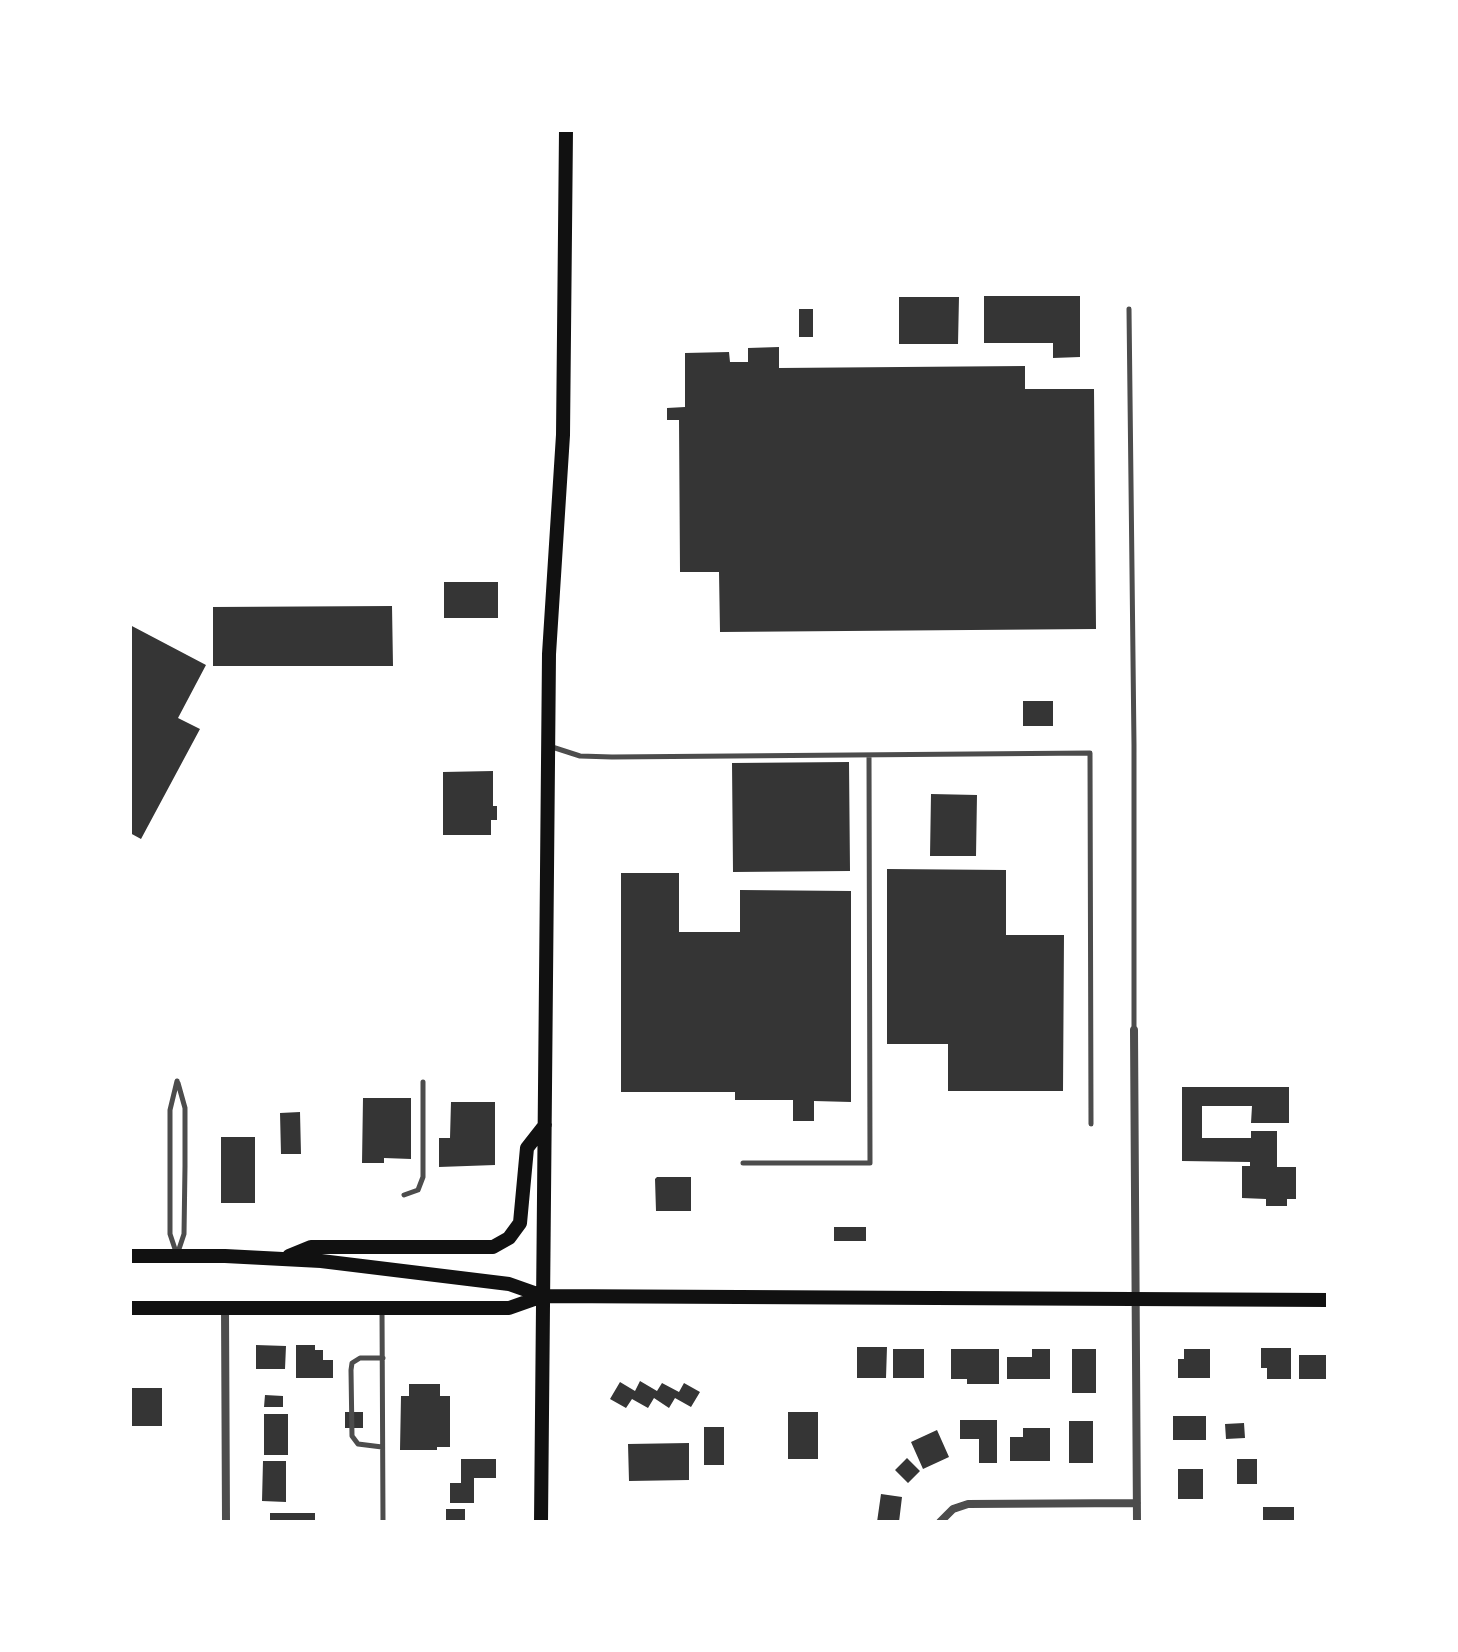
<!DOCTYPE html>
<html>
<head>
<meta charset="utf-8">
<style>
	body { margin:0 }
	#map { position:relative; width:1458px; height:1652px; overflow:hidden; background:#fff; font-family:"DM Sans",sans-serif }
	canvas { display:block }
	.frame { position:absolute; inset:0; border:132px solid #fff; pointer-events:none }
</style>
</head>
<body>
<div id="map">
<canvas width="1458" height="1652"></canvas>
<div class="frame"></div>
</div>
<script>
const context = document.querySelector('canvas').getContext('2d');
context.lineJoin = 'round';
function paint(path, color) { context.fillStyle = color; context.fill(path, 'evenodd'); }
const toPath = rows => new Path2D(rows.map(r => 'M' + r).join(''));
function trace(path, color, width, dash) { context.strokeStyle = color; context.lineWidth = width; context.lineCap = dash ? 'butt' : 'round'; context.setLineDash(dash || []); context.stroke(path); }
paint(toPath([
	[984,296,1080,296,1080,357,1053,358,1053,343,984,343],
	[899,297,959,297,958,344,899,344],
	[799,309,813,309,813,337,799,337],
	[779,347,779,368,1025,366,1025,389,1094,389,1096,629,720,632,719,572,680,572,679,420,667,420,667,408,685,407,685,353,729,352,730,362,748,362,748,348],
	[444,582,498,582,498,618,444,618],
	[392,606,393,666,213,666,213,607],
	[130,625,206,665,178,718,200,729,141,839,130,833],
	[1023,701,1053,701,1053,726,1023,726],
	[849,762,850,871,733,872,732,763],
	[493,771,493,806,497,806,497,820,491,820,491,835,443,835,443,772],
	[931,794,977,795,976,856,930,856],
	[887,869,1006,870,1006,935,1064,935,1063,1091,948,1091,948,1044,887,1044],
	[621,873,679,873,679,932,740,932,740,890,851,891,851,1102,814,1101,814,1121,793,1121,793,1100,735,1100,735,1092,621,1092],
	[1182,1087,1289,1087,1289,1123,1251,1123,1252,1106,1202,1106,1202,1138,1251,1138,1251,1131,1277,1131,1277,1167,1296,1167,1296,1199,1287,1199,1287,1206,1266,1206,1266,1199,1242,1198,1242,1166,1250,1166,1250,1162,1182,1161],
	[363,1098,411,1098,411,1159,384,1158,384,1163,362,1163],
	[451,1102,495,1102,495,1165,439,1167,439,1138,450,1138],
	[300,1112,301,1154,281,1154,280,1113],
	[221,1137,255,1137,255,1203,221,1203],
	[657,1177,691,1177,691,1211,656,1211,655,1179],
	[834,1227,866,1227,866,1241,834,1241],
	[256,1345,286,1346,285,1369,256,1369],
	[296,1345,315,1345,315,1350,323,1350,323,1360,333,1360,333,1378,296,1378],
	[857,1347,887,1347,886,1378,857,1378],
	[1261,1348,1291,1348,1291,1379,1267,1379,1267,1368,1261,1368],
	[893,1349,924,1349,924,1378,893,1378],
	[951,1349,999,1349,999,1384,967,1384,967,1379,951,1379],
	[1032,1349,1050,1349,1050,1379,1007,1379,1007,1357,1032,1357],
	[1072,1349,1096,1349,1096,1393,1072,1393],
	[1184,1349,1210,1349,1210,1378,1178,1378,1178,1359,1184,1359],
	[1299,1355,1327,1355,1327,1379,1299,1379],
	[640,1381,657,1391,662,1383,679,1392,684,1383,700,1392,691,1407,675,1398,669,1408,654,1398,648,1408,632,1399,626,1408,610,1399,620,1382,635,1391],
	[409,1384,440,1384,440,1396,450,1396,450,1447,437,1447,437,1450,400,1450,401,1396,409,1396],
	[130,1388,162,1388,162,1426,130,1426],
	[265,1395,283,1396,283,1407,264,1407],
	[345,1412,363,1412,363,1428,345,1428],
	[788,1412,818,1412,818,1459,788,1459],
	[264,1414,288,1414,288,1455,264,1455],
	[1173,1416,1206,1416,1206,1440,1173,1440],
	[960,1420,997,1420,997,1463,979,1463,979,1439,960,1439],
	[1069,1421,1093,1421,1093,1463,1069,1463],
	[1244,1423,1245,1438,1226,1439,1225,1424],
	[704,1427,724,1427,724,1465,704,1465],
	[1023,1428,1050,1428,1050,1461,1010,1461,1010,1437,1023,1437],
	[937,1430,949,1457,923,1469,911,1442],
	[689,1443,689,1480,629,1481,628,1444],
	[907,1458,920,1471,908,1483,895,1470],
	[461,1459,496,1459,496,1478,474,1478,474,1503,450,1503,450,1483,461,1483],
	[1237,1459,1257,1459,1257,1484,1237,1484],
	[263,1461,286,1461,286,1502,262,1501],
	[1178,1469,1203,1469,1203,1499,1178,1499],
	[881,1494,902,1497,899,1522,877,1522],
	[1263,1507,1294,1507,1294,1522,1263,1522],
	[446,1509,465,1509,465,1522,446,1522],
	[270,1513,315,1513,315,1522,270,1522]
]), '#353535');
trace(toPath([
	[1129,309,1134,745,1134,1030],
	[549,746,580,756,612,757,1090,753,1091,1124],
	[743,1163,870,1163,869,755],
	[404,1195,418,1190,423,1177,423,1082],
	[177,1255,170,1234,170,1110,177,1081],
	[177,1255,184,1234,185,1166,185,1108,178,1083],
	[382,1309,383,1522],
	[382,1447,358,1444,352,1436,351,1370,352,1363,360,1358,383,1358]
]), '#4c4c4c', 5);
trace(toPath([
	[1134,1030,1137,1522],
	[225,1308,226,1522],
	[940,1522,953,1509,968,1504,1137,1503]
]), '#4c4c4c', 8);
trace(toPath([
	[130,1256,225,1256,321,1261,509,1284,543,1296,1328,1300],
	[289,1256,311,1247,493,1247,509,1238,520,1223,527,1148,545,1125],
	[130,1308,509,1308,543,1296],
	[541,1522,549,654,563,435,566,130]
]), '#111', 14);
</script>
</body>
</html>
